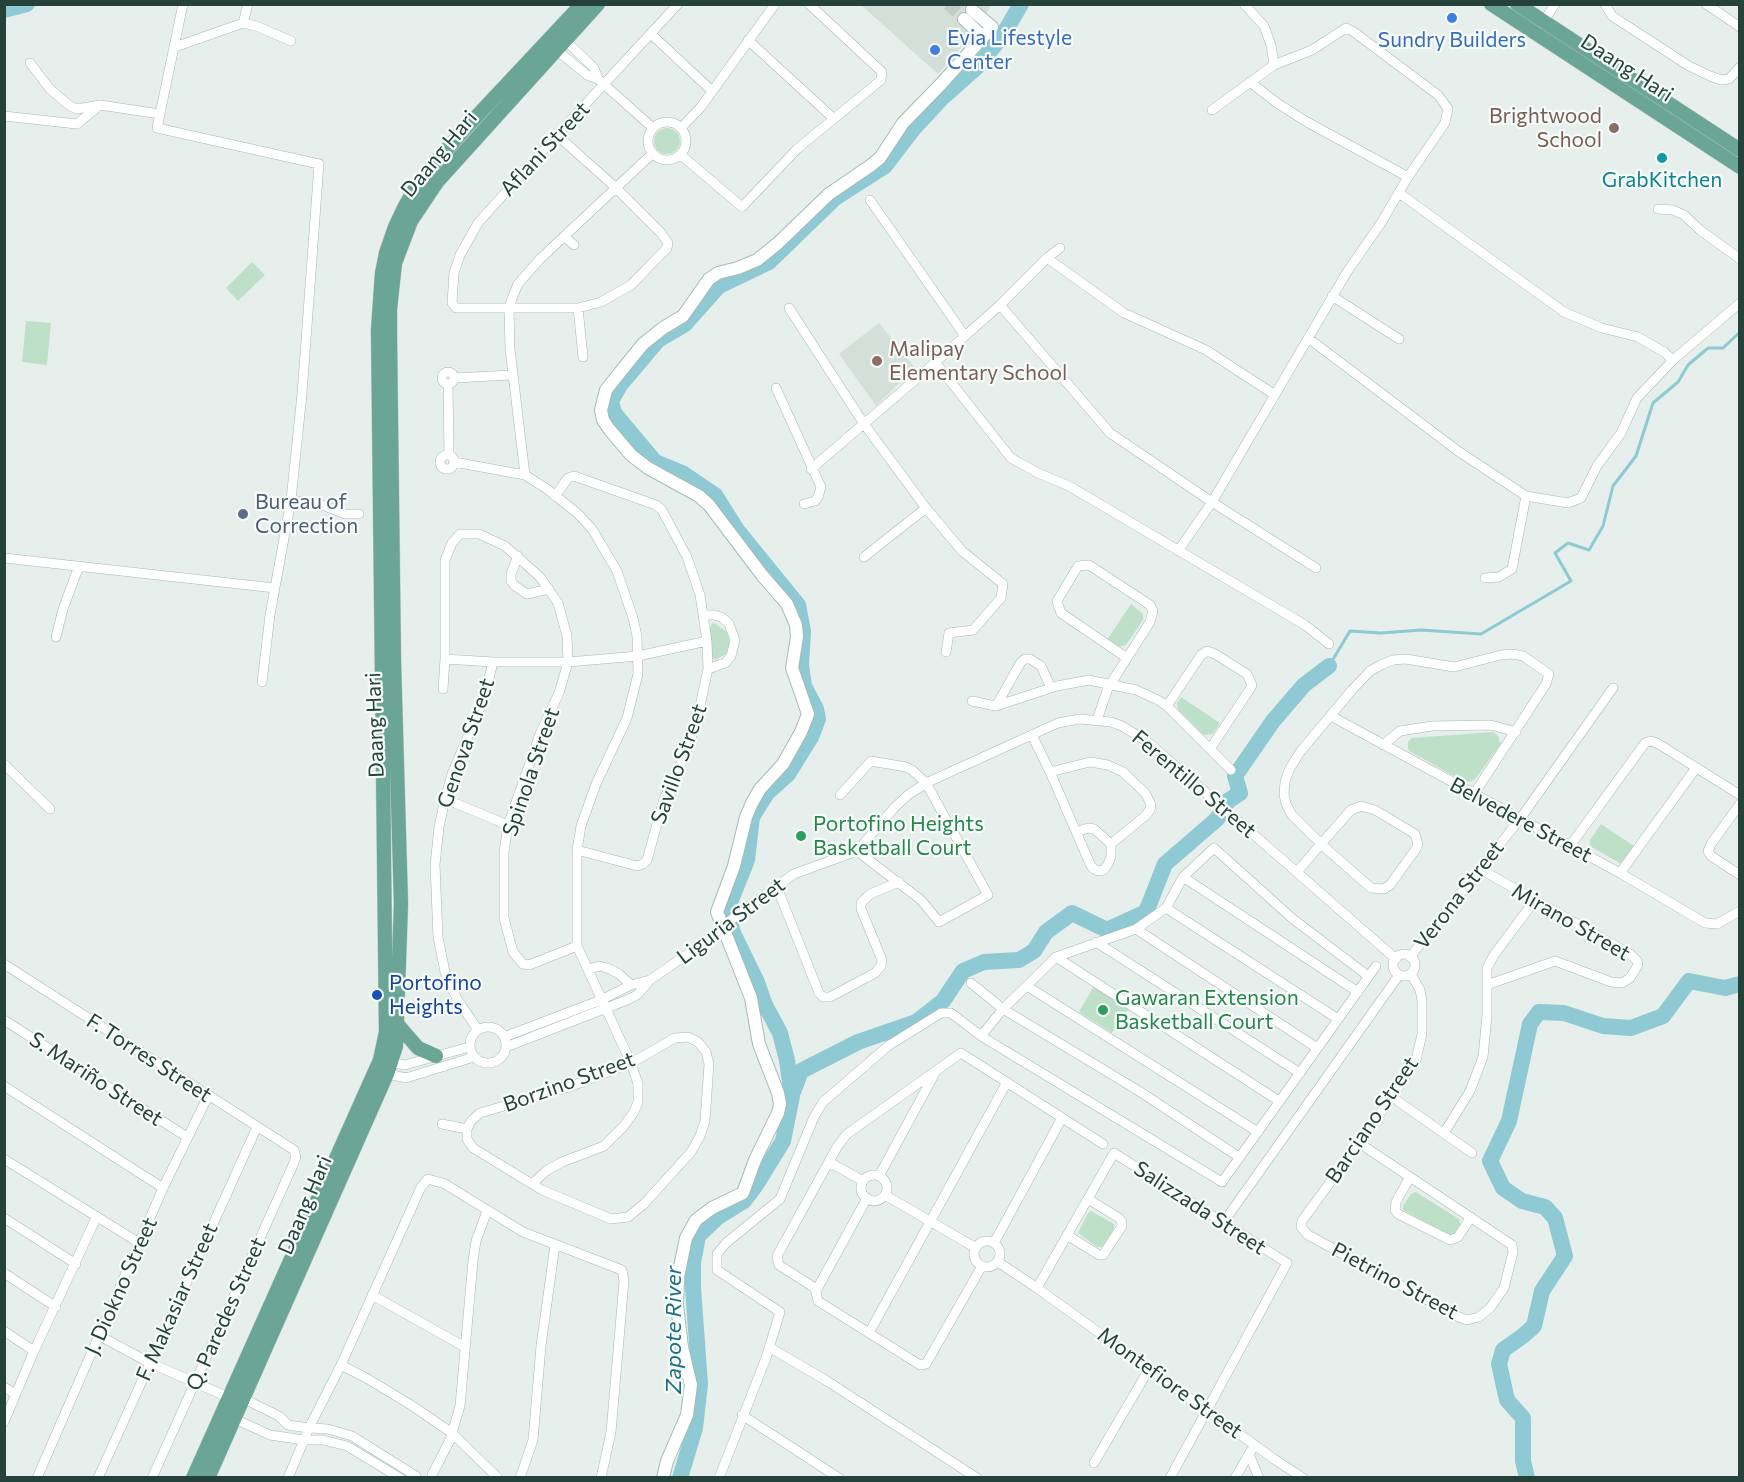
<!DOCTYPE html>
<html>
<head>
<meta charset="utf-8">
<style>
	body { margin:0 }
	#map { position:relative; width:1744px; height:1482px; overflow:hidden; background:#e6efeb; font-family:Commissioner,sans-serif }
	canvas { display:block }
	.frame { position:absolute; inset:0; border:6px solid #24423a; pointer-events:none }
</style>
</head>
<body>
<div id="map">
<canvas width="1744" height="1482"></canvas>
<div class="frame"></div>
</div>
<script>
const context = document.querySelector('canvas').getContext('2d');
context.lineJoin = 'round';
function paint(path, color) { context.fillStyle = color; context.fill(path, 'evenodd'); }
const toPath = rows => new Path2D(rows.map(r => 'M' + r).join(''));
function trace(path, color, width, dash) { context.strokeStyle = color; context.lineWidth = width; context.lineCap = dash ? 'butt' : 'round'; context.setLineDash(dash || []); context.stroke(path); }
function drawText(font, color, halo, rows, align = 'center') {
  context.font = font + ' Commissioner,sans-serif'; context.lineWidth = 4.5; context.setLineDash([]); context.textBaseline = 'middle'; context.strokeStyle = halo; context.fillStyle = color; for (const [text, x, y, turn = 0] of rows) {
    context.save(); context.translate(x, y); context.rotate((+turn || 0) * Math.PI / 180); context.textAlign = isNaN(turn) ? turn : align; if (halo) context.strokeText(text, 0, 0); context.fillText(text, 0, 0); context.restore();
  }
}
paint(toPath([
	[861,5,991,5,980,26,938,74],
	[879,323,915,368,876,406,839,354]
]), '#d4dfda');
paint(toPath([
	'654 141a13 13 0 1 1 26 0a13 13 0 1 1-26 0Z',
	[252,262,265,275,238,301,226,288],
	[26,321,51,323,47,365,22,362],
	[1131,604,1143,614,1143,620,1126,645,1118,647,1107,640],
	[714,623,727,632,730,643,726,654,715,660,711,655,709,631,712,624],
	[1181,697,1220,723,1213,734,1204,735,1178,710,1177,703],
	[1493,732,1498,736,1501,744,1475,779,1470,782,1463,781,1409,751,1408,748,1408,742,1412,738],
	[1601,824,1637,848,1621,864,1590,846,1590,840],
	[1094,986,1128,1009,1112,1033,1079,1012],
	[1416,1192,1459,1219,1461,1226,1457,1233,1451,1236,1403,1210,1403,1206,1411,1194],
	[1091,1211,1114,1224,1114,1229,1102,1247,1097,1247,1078,1233,1088,1213]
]), '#bfe0c8');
trace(toPath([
	[1329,666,1350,631,1381,633,1421,630,1481,634,1571,581,1555,553,1568,543,1589,550,1603,526,1613,486,1636,456,1653,403,1678,382,1688,365,1708,348,1723,348,1740,332]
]), '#8ec9d4', 3);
trace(toPath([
	[4,10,27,4],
	[793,1092,801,1071,858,1042,916,1022,943,1001,963,971,984,962,1019,960,1034,951,1046,932,1072,913,1107,930,1146,912,1165,864,1217,819,1228,801,1240,793,1235,776,1273,721,1304,685,1329,666],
	[680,1478,695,1428,700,1384,693,1288,693,1263,698,1236,718,1217,744,1201,756,1185,783,1141,792,1096,787,1060,780,1033,765,1005,756,980,733,933,727,910,747,860,752,817,767,793,788,774,811,737,818,719,816,709,804,686,801,665,803,631,798,605,737,530,715,495,684,474,655,462,614,413,611,401,620,385,658,340,685,324,719,286,769,262,835,198,885,166,914,128,942,98,978,66,1003,35,1021,4],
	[1527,1478,1523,1461,1523,1418,1507,1400,1499,1364,1503,1350,1524,1335,1534,1326,1542,1291,1565,1256,1555,1218,1545,1207,1522,1201,1503,1188,1490,1161,1509,1121,1530,1024,1539,1012,1564,1013,1603,1026,1631,1028,1663,1016,1689,981,1725,988,1740,984]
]), '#8ec9d4', 16);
trace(toPath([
	[948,4,964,19]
]), '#bfccc8', 12, [12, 6]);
const street = toPath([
	[183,4,157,128,319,164,302,394,291,500,270,615,262,682],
	[1605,4,1612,16,1689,66,1710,76,1721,80,1729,79,1740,67],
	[1706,4,1740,27],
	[243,23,248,4],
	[1542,24,1555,4],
	[651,34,712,91],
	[561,36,594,68,598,79],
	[748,40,833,118],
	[175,47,243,23,256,26,291,41],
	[553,47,587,75,598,79,653,128],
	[30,63,50,89,70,106,77,109,100,105],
	[1250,82,1277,103,1307,122,1408,177],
	[1212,110,1274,65,1271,45,1264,26,1244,4],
	[4,116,77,124,100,105,160,114],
	'648 141a19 19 0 1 1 38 0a19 19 0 1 1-38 0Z',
	[681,128,701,107,775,4],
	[557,135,615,187,661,233,668,243,667,248,631,285,601,302,578,308,456,308,452,303,454,273,460,255,478,223,557,135,678,4],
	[681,155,742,207,797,149,881,80,882,72,809,4],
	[1399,193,1564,312,1602,328,1638,337,1664,352,1673,360],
	[870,200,965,336],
	[1658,209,1673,210,1684,215,1700,230,1740,259],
	[565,237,574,245],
	[1047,258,1124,313,1206,350,1275,395],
	[1332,296,1399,339],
	[1000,305,1110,433,1212,502,1316,568],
	[578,308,583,357],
	[789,308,864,424,926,508,962,551,1003,584,1001,598,973,630,949,633,946,652],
	[1308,338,1458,451,1526,496,1568,503,1581,498,1597,466,1621,433,1637,398,1673,360,1740,303],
	[935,362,1011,458,1038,473,1069,486,1305,625,1329,644],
	'442 378a6 6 0 1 1 12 0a6 6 0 1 1-12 0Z',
	[454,378,511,375],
	[448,384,449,455],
	[776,388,821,487,818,497,815,501,804,504],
	'440 462a7 7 0 1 1 14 0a7 7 0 1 1-14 0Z',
	[454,462,525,475,547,489,577,513,592,529,617,571,633,618,637,636,638,674,627,718,596,784,581,826,577,850,577,946,631,1063,638,1084,638,1102,634,1112,623,1127,604,1146,562,1162,546,1171,532,1184],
	[811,469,921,375,1000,305,1047,258,1060,248],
	[525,475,510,349,509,308,513,296,518,284,540,259,653,153],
	[555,496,568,478,574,476,656,505,662,510,687,557,700,595,707,641,708,669,697,720,685,755,664,799,647,860,643,864,637,866,577,850],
	[291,500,325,506,345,514,359,514],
	[1178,551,1212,502,1347,272,1381,223,1408,177,1445,123,1448,109,1438,95,1354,32,1346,28,1312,50,1274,65],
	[518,556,511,574,511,581,515,586,527,594,549,589],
	[864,557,926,508],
	[4,558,275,588],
	[1485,578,1499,577,1512,569,1526,496],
	[704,615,715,615,723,618,729,624,735,640,731,656,725,663,708,669],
	[56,637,63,609,79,566],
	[445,659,493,662,568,662,638,656,707,641],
	[443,689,445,659,445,560,452,543,460,534,479,534,505,546,540,577,558,603,567,636,568,662,559,693,540,734,508,825,504,852,504,918,513,952,523,964,529,965,577,946],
	[972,701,996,706,1057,686,1089,680,1136,690,1158,700,1167,706,1231,770],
	[996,706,1021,662,1025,659,1030,659,1041,666,1051,688],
	[1167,706,1201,655,1207,651,1215,654,1247,674,1252,685,1250,689,1210,749],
	[1331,716,1620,873,1705,923,1717,924,1740,911],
	[1097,720,1108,688,1150,622,1153,611,1150,605,1089,565,1078,566,1057,601,1061,613,1127,658],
	[1032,735,1050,772,1091,866,1094,869,1098,871,1104,870,1108,864,1111,857,1111,844],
	[1383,745,1400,731,1432,726,1491,725,1516,732],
	[4,764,50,809],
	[1050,772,1090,762,1108,765,1123,772,1146,794,1151,805,1150,810,1145,816,1111,844],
	[840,795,871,761,906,767,912,770,926,783,988,895,939,922,921,900,857,851],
	[445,799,508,825],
	[1740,804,1711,844,1708,851,1711,856,1740,875],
	[1077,832,1088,828,1094,829,1111,844],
	[1570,846,1645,743,1651,741,1657,743,1740,795],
	[1480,869,1630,954,1637,961,1638,965,1630,978,1622,983,1611,982,1555,961,1487,985],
	[1297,872,1321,844,1351,810,1361,806,1375,810,1415,834,1418,844,1416,849,1390,885,1384,889,1371,888,1321,844,1292,815,1286,804,1284,794,1285,782,1289,770,1300,752,1352,690,1370,671,1381,665,1393,660,1406,659,1454,667,1501,655,1512,654,1523,656,1549,674,1546,684,1474,794],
	[1620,873,1696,768],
	[1183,877,1358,992],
	[776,885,819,993,823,997,830,997,875,973,881,966,882,960,861,909,861,903,870,894,899,882],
	[1166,908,1338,1019],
	[742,911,794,874,857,851,895,807,908,795,926,783,1058,723,1080,719,1111,722,1122,726,1149,743,1396,959],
	[1136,929,1317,1048],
	[1096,942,1300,1073],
	'1393 965a11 11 0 1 1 22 0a11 11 0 1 1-22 0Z',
	[1056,957,1279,1101],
	[1410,957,1520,819,1613,688],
	[4,964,294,1150,296,1157,293,1165,152,1478],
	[588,969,600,966,610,969,619,974,631,985],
	[971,983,1003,1009,1139,1091,1239,1157],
	[1027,986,1258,1132],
	[4,1020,187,1137],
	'470 1045a18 18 0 1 1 36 0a18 18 0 1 1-36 0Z',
	[478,1030,457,999,445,972,438,937,435,865,439,827,445,799,452,774,484,698,493,662],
	[981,1036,1003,1009,1056,957,1136,929,1166,908,1183,877,1214,848,1293,919,1368,976],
	[504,1037,601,1000,631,985,650,980],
	[688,1037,698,1042,706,1052,709,1064,705,1121,700,1136,691,1152,644,1204,628,1217,611,1219,542,1190,473,1148,467,1139,467,1129,471,1121,480,1113,569,1087,631,1063,675,1038,688,1037],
	[506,1047,627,1000,637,995,650,980,702,944],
	[385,1061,405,1065,469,1047],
	[383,1073,406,1078,474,1057],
	[4,1086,163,1188],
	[1392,1097,1472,1153],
	[442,1124,467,1129],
	[1444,1133,1470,1091,1483,1057,1487,1015,1487,968,1494,955,1535,900],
	[1359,1143,1512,1245,1513,1252,1504,1288,1490,1308,1479,1317,1467,1320,1459,1317,1308,1235,1301,1227,1302,1221,1392,1097,1416,1060,1422,1034,1422,1001,1420,990,1411,974],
	[4,1159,141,1244],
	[829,1162,863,1181],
	'861 1188a13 13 0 1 1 26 0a13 13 0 1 1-26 0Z',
	[879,1176,935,1073],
	[1410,1177,1396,1202,1395,1210,1398,1214,1450,1240,1458,1237,1471,1217],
	[885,1195,976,1248],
	[4,1218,76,1264],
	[1223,1223,1399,975],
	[1067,1235,1099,1255,1103,1255,1122,1226,1122,1222,1119,1218,1088,1199],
	'974 1254a13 13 0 1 1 26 0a13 13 0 1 1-26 0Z',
	[994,1243,1062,1118],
	[998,1262,1037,1288,1274,1459,1303,1478],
	[982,1266,926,1364,920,1365,818,1301,815,1288,779,1265,777,1256,837,1147,847,1134,961,1053,1103,1144],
	[4,1273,56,1307],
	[1037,1288,1114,1153,1287,1263,1170,1478],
	[816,1291,867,1198],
	[372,1295,465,1347],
	[4,1331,34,1351],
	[869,1333,1007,1082],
	[100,1336,150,1363,228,1397],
	[769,1347,827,1381,977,1478],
	[341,1365,368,1379,411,1405,452,1433,498,1478],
	[4,1387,15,1394],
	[244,1399,279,1416,288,1425,309,1428,328,1429,352,1436,416,1476],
	[742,1415,839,1478],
	[235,1419,270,1435,304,1440,323,1440,347,1446,400,1478],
	[4,1422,34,1351,96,1218],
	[1255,1445,1249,1454,1259,1478],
	[1094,1463,1149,1369],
	[432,1475,450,1440,460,1406,473,1261,476,1241,487,1211],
	[37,1478,163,1188,208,1096],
	[98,1478,257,1127],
	[288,1478,309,1428,341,1365,421,1187,428,1179,445,1184,523,1232,622,1270,624,1281,611,1432,601,1478],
	[520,1478,533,1440,541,1346,555,1245],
	[719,1478,766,1358,780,1312,717,1270,717,1254,726,1243,780,1199,814,1117,823,1102,888,1046,941,1013,951,1013,981,1036,1222,1182,1376,966],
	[1235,1478,1249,1454]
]);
const secondary = toPath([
	[964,19,982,36],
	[663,1478,667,1461,687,1415,691,1385,682,1347,677,1305,678,1277,686,1238,696,1220,712,1208,743,1193,755,1160,778,1113,780,1104,778,1093,759,1044,751,998,717,912,734,866,746,817,752,803,760,789,783,764,801,732,808,714,792,668,797,637,796,625,787,604,762,575,709,505,699,496,648,468,631,455,609,429,603,420,601,410,606,390,621,371,643,344,663,328,683,316,709,279,718,273,738,268,757,260,777,244,829,194,870,166,880,158,903,123,942,83,992,27,972,10]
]);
const primary = toPath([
	[1491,4,1740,167],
	[1517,4,1740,150],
	[398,1025,418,1048,436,1056],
	[193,1478,380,1060,386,1032,378,330,382,273,386,253,395,227,404,208,413,192,432,166,462,132,582,4],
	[208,1478,387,1074,396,1046,401,904,394,662,390,336,390,309,395,263,411,221,437,182,598,4]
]);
trace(street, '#a8b8b2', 10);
trace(secondary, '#a4bbb3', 14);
trace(primary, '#c2cac8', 15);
trace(street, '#fff', 9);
trace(secondary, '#fff', 12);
trace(primary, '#6aa596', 14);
const streetBridge = toPath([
	[702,944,742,911]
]);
trace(streetBridge, '#a8b8b2', 10, []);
trace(streetBridge, '#fff', 9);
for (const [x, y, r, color] of [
	[1452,18,6,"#3f7fe0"],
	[935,50,6,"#3f7fe0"],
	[1614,128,6,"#8d6e63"],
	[1662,158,6,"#0f9aa8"],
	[877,361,6,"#8d6e63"],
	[243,514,6,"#5c6f8a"],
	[801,836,6,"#2e9e5b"],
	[377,995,6,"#1a4fb4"],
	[1103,1010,6,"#2e9e5b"]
]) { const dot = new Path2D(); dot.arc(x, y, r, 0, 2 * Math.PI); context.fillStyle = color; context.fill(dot); trace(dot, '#f7fbf9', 2); }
drawText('21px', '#366cbe', '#f7fbf9', [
	["Evia Lifestyle",947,38],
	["Center",947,62],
	["Sundry Builders",1452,40,"center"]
], 'left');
drawText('21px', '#24423a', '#f7fbf9', [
	["Daang Hari",1627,68,33],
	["Aflani Street",545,149,-47],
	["Daang Hari",439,154,-50],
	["Daang Hari",375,725,-92],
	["Genova Street",466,743,-71],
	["Savillo Street",679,764,-70],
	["Spinola Street",531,772,-71],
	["Ferentillo Street",1194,784,40],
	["Belvedere Street",1521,820,28],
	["Verona Street",1459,895,-52],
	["Liguria Street",731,921,-37],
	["Mirano Street",1571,922,30],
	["F. Torres Street",149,1058,33],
	["S. Mariño Street",96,1079,33],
	["Borzino Street",569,1082,-20],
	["Barciano Street",1372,1120,-56],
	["Daang Hari",305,1205,-67],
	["Salizzada Street",1200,1208,33],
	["Pietrino Street",1395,1281,28],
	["J. Diokno Street",121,1286,-66],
	["F. Makasiar Street",177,1302,-66],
	["Q. Paredes Street",226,1314,-66],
	["Montefiore Street",1170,1383,36]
]);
drawText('21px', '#785e54', '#f7fbf9', [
	["Brightwood",1602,116],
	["School",1602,140],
	["Malipay",889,349,"left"],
	["Elementary School",889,373,"left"]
], 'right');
drawText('21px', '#0d838f', '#f7fbf9', [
	["GrabKitchen",1662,180]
]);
drawText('21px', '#4e5e75', '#f7fbf9', [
	["Bureau of",255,502],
	["Correction",255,526]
], 'left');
drawText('21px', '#27864d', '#f7fbf9', [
	["Portofino Heights",813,824],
	["Basketball Court",813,848],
	["Gawaran Extension",1115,998],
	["Basketball Court",1115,1022]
], 'left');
drawText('21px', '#164399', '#f7fbf9', [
	["Portofino",389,983],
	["Heights",389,1007]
], 'left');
drawText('italic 22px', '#1c6f80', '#f7fbf9', [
	["Zapote River",674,1330,-90]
]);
</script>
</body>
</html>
